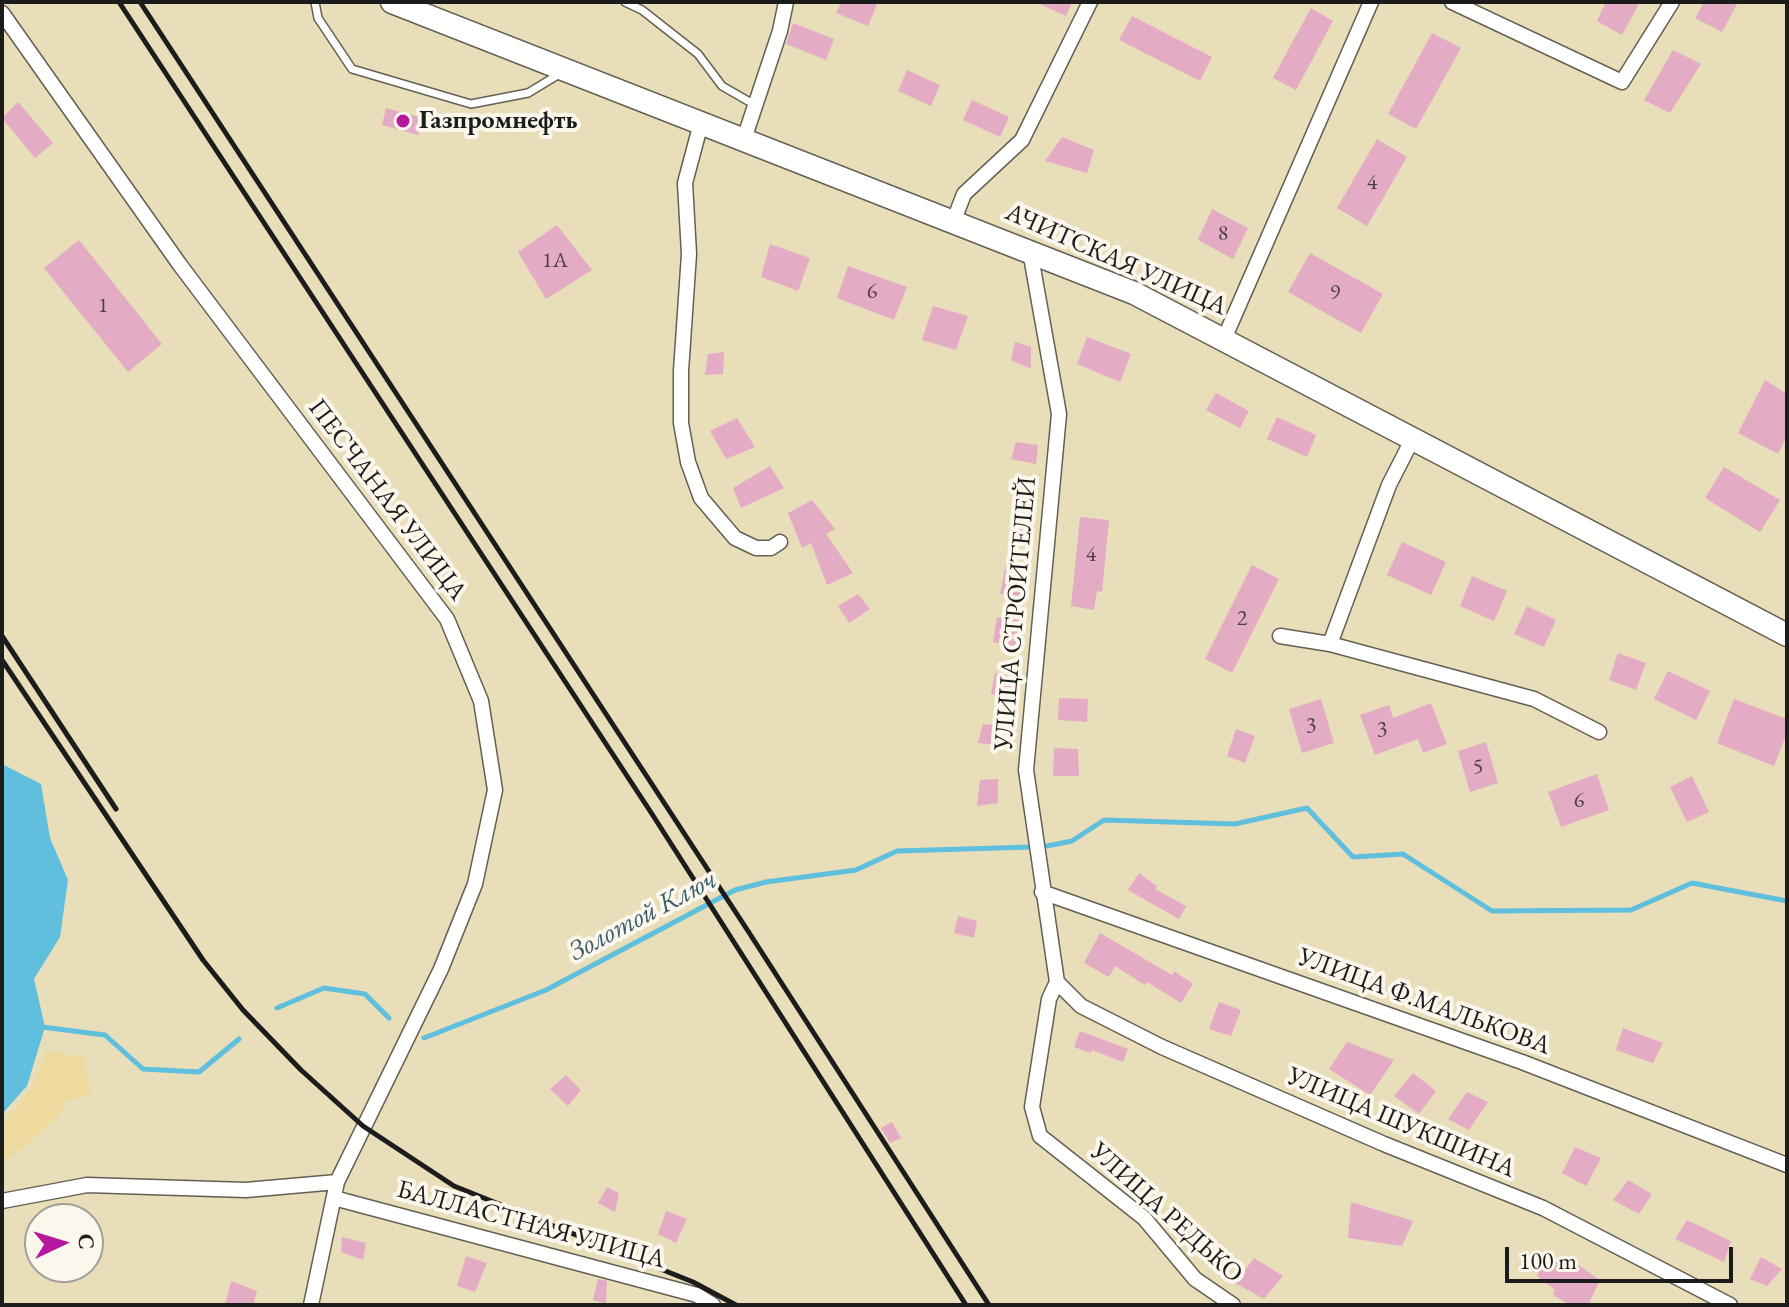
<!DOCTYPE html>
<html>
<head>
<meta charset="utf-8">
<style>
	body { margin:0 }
	#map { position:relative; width:1789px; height:1307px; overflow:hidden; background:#e8deba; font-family:"EB Garamond",serif }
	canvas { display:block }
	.frame { position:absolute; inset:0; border:4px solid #1c1c1c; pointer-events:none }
	.north { position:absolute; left:24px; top:1203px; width:80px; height:80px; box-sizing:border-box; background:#fbf7ec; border:2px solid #a29f99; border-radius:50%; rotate:86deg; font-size:22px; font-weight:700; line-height:32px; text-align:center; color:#1c1c1c }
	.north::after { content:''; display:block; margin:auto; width:28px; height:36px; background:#b5179e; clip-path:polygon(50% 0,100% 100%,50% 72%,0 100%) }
	.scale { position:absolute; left:1505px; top:1247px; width:228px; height:36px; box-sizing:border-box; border:4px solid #1c1c1c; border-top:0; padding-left:10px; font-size:24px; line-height:28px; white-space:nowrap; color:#1c1c1c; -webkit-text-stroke:6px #fbf7ec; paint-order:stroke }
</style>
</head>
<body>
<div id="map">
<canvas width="1789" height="1307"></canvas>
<div class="frame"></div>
<div class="north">С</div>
<div class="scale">100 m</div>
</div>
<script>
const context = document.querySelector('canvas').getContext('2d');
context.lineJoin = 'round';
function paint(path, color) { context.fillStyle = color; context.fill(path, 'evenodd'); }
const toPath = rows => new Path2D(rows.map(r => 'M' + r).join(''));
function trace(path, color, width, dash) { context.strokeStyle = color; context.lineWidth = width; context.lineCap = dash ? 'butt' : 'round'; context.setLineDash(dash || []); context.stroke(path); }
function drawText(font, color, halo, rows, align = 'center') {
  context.font = font + ' "EB Garamond",serif'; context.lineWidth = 8; context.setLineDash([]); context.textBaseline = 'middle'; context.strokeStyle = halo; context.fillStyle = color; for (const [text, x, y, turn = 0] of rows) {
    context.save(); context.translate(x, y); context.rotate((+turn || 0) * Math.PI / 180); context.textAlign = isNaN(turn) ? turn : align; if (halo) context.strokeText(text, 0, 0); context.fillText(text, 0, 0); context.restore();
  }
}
paint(toPath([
	[46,1050,84,1058,91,1094,67,1101,60,1115,27,1145,2,1162,2,1125,20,1104,35,1081]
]), '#eeda9e');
paint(toPath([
	[2,764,41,784,50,838,68,880,60,937,34,979,45,1027,27,1086,2,1114]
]), '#5fbfdd');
trace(toPath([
	[1047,846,1072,841,1104,820,1235,824,1307,808,1353,857,1403,854,1492,911,1631,910,1692,883,1787,901],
	[277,1008,324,988,365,994,389,1018],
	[42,1027,105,1035,143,1069,199,1072,239,1039],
	[424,1038,546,990,735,890,766,882,856,870,897,851,1031,847]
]), '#5fbfdd', 5);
paint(toPath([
	[841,2,878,2,868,26,836,13],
	[1035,2,1072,2,1066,16],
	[1606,2,1640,2,1622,35,1597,21],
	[1704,2,1738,2,1722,32,1695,18],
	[1311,8,1333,21,1296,90,1273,78],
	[1132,16,1212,57,1200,81,1119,40],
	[793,23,834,39,826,60,786,44],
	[1432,33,1461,48,1416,129,1388,114],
	[1673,50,1701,64,1670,113,1644,100],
	[907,70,940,85,931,106,898,91],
	[972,100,1009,117,1000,137,963,120],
	[18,102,53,143,35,158,2,118],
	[386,108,423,118,418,135,382,125],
	[1062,137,1094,150,1087,173,1045,161],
	[1377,139,1407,157,1367,226,1337,208],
	[1212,209,1248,228,1233,259,1198,240],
	[557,225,592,270,546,299,518,252],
	[79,240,162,344,128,372,44,268],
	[770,244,810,258,798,291,761,277],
	[1310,253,1383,294,1361,333,1288,292],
	[848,266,907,287,894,320,837,298],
	[933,306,968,316,956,350,922,340],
	[1087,337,1131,354,1120,382,1077,364],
	[1015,342,1031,347,1031,369,1011,360],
	[724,352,723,374,705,375,708,354],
	[1765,380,1787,394,1787,436,1778,454,1738,433],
	[1216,393,1249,411,1240,428,1206,410],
	[1277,417,1316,435,1307,457,1267,439],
	[737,418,755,447,726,459,710,431],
	[1016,442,1038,445,1036,464,1011,459],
	[770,466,784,488,741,508,733,488],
	[1724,467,1780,500,1760,532,1705,498],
	[812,500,835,529,826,534,853,573,827,585,811,543,802,548,788,513],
	[1036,510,1033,535,1010,535,1013,512],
	[1080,517,1109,520,1102,592,1097,591,1094,610,1071,606],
	[1402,542,1446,562,1431,595,1387,575],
	[1006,564,1024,567,1020,597,1000,594],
	[1252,565,1279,579,1232,673,1205,659],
	[1472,576,1507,591,1494,621,1460,606],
	[858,594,870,609,849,623,838,606],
	[1527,606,1556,620,1544,647,1514,634],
	[997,617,1019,620,1017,648,993,642],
	[1618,653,1646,663,1636,690,1609,680],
	[1668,671,1710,691,1696,720,1654,699],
	[995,673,1013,676,1010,698,991,694],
	[1059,698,1088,699,1087,722,1058,720],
	[1321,699,1334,743,1302,753,1289,709],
	[1734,699,1787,719,1787,733,1774,766,1717,743],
	[1431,703,1447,744,1423,753,1418,739,1375,755,1360,715,1389,705,1393,718],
	[983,724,1005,726,1004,746,978,743],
	[1236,729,1255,736,1245,763,1227,756],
	[1486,742,1498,783,1470,792,1458,751],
	[1054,748,1078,749,1079,776,1053,776],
	[1597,774,1609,810,1561,827,1548,792],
	[1692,776,1709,812,1687,822,1670,787],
	[998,779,998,803,977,806,980,780],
	[1139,873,1157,886,1155,889,1186,906,1179,919,1128,890],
	[958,916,977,921,974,938,954,933],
	[1100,933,1172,975,1174,971,1193,984,1181,1003,1147,982,1145,985,1115,966,1109,977,1084,963],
	[1219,1002,1241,1010,1231,1036,1209,1029],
	[1623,1028,1663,1043,1653,1063,1616,1050],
	[1080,1031,1128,1049,1123,1062,1092,1050,1091,1053,1074,1047],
	[1347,1042,1394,1060,1370,1095,1329,1069],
	[1413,1073,1436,1091,1419,1114,1394,1096],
	[566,1075,581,1090,568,1106,550,1089],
	[1467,1092,1488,1102,1469,1130,1448,1119],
	[892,1122,901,1138,890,1143,881,1128],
	[1575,1147,1601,1158,1586,1186,1562,1173],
	[1628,1180,1652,1194,1639,1214,1613,1200],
	[607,1187,619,1193,615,1212,598,1203],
	[1351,1202,1413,1221,1402,1246,1348,1238],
	[666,1211,687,1219,676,1243,658,1234],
	[1687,1220,1731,1241,1724,1262,1675,1239],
	[342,1237,366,1243,363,1260,341,1252],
	[466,1256,487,1263,475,1292,457,1286],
	[1761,1257,1782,1269,1767,1286,1750,1279],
	[1254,1258,1283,1276,1264,1299,1235,1283],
	[1545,1259,1568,1265,1570,1259,1600,1280,1588,1305,1570,1305,1553,1295,1555,1290,1537,1276],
	[598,1279,607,1281,606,1304,593,1300],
	[231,1281,257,1291,253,1305,225,1305]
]), '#e4acc4');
const service = toPath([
	[315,2,318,18,352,69,471,104,528,93,561,73],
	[625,2,642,10,698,54,722,86,755,105]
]);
const minor = toPath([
	[1452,2,1622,82,1672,2],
	[2,13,180,265,447,619,481,701,495,790,475,884,441,969,337,1182,311,1305],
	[701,123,685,183,689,254,681,371,681,423,688,462,701,498,735,538,756,548,771,548,780,542],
	[744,139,780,31,786,2],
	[954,220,964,194,1022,140,1090,2],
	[1030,251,1059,414,1026,770,1057,982],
	[1224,339,1371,2],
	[1280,636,1330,644,1534,699,1599,732],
	[1330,644,1389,485,1413,438],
	[1042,892,1522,1062,1787,1165],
	[1057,982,1081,1006,1162,1047,1384,1144,1543,1208,1730,1305],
	[1057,982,1049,999,1032,1107,1040,1136,1144,1218,1195,1279,1233,1305],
	[334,1198,697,1295,713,1305],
	[2,1201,87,1185,246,1190,337,1182]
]);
const primary = toPath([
	[392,2,1134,293,1787,635]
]);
trace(service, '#636053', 10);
trace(minor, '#636053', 17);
trace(primary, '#636053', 25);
trace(service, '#fff', 7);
trace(minor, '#fff', 14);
trace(primary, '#fff', 22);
trace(toPath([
	[119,2,652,814,966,1305],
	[140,2,748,931,989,1305],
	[2,636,116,809],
	[2,660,203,960,243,1010,301,1070,363,1126,454,1186,693,1282,736,1305]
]), '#1c1c1c', 5);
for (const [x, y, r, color] of [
	[403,121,8,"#b5179e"]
]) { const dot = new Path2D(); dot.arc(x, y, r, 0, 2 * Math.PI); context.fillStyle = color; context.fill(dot); trace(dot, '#fbf7ec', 3); }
drawText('22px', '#4e4046', null, [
	["4",1372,183],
	["8",1223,234],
	["1А",555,261],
	["6",872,292],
	["9",1335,293],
	["1",103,306],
	["4",1091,555],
	["2",1242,619],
	["3",1311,726],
	["3",1382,730],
	["5",1478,767],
	["6",1579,801]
]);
drawText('bold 26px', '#1c1c1c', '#fbf7ec', [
	["Газпромнефть",419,121]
], 'left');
drawText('26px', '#1c1c1c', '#fbf7ec', [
	["АЧИТСКАЯ УЛИЦА",1116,260,24],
	["ПЕСЧАНАЯ УЛИЦА",387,500,53],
	["УЛИЦА СТРОИТЕЛЕЙ",1016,614,-85],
	["УЛИЦА Ф.МАЛЬКОВА",1424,1002,20],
	["УЛИЦА ШУКШИНА",1401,1123,23],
	["УЛИЦА РЕДЬКО",1166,1213,42],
	["БАЛЛАСТНАЯ УЛИЦА",531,1225,15]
]);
drawText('italic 28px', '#375d69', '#fbf7ec', [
	["Золотой Ключ",643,916,-28]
]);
</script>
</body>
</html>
